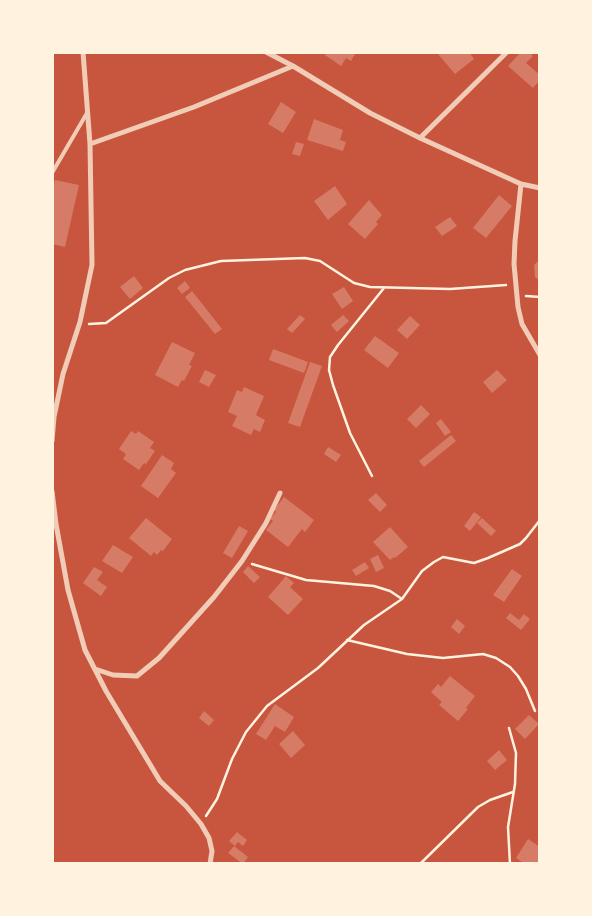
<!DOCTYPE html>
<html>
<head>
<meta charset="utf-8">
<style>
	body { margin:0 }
	#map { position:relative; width:592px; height:916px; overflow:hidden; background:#c8553d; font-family:Overpass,sans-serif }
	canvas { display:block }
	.frame { position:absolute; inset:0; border:54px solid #fff3e0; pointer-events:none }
</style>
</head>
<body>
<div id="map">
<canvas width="592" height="916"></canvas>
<div class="frame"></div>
</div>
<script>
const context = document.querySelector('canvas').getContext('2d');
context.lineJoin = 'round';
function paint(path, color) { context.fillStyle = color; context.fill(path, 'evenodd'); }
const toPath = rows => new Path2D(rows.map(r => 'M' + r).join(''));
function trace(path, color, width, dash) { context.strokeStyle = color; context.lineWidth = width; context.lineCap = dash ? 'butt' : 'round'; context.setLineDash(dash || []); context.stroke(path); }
paint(toPath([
	[324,52,356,52,351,61,346,58,341,66,325,55,326,54],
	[439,52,469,52,474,59,455,74,438,54],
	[521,52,529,52,533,56,526,63,540,75,540,80,533,88,508,66],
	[281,102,296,112,283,133,268,124],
	[314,119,343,130,340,140,346,142,343,151,307,140],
	[296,142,304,144,300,156,292,154],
	[55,180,79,185,65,247,52,244,52,190],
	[335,186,347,204,328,220,314,201],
	[499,195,512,206,486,238,473,228],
	[369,200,382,215,376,222,378,224,365,239,348,224],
	[450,217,457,226,442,236,435,227],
	[540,259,540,281,535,277,534,265],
	[134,276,143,288,130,299,120,287],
	[185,281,190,288,182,294,177,288],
	[344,287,353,301,342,309,332,294],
	[192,291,222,329,215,334,185,297],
	[300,315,305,319,292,333,287,329],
	[343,315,349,321,337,332,331,325],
	[410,316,420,325,407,339,397,330],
	[375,336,399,353,388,368,364,350],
	[172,342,195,353,189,365,192,366,184,381,182,380,178,387,155,375],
	[273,349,308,362,304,373,269,360],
	[310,362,322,366,300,427,288,423],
	[205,370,216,375,209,387,199,382],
	[497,370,507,380,492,393,483,382],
	[244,387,264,396,256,415,265,420,260,432,254,429,251,435,232,426,237,416,228,412,237,390,242,392],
	[421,405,430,414,416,428,407,419],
	[441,419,451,432,445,436,436,423],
	[131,431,136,434,138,431,154,442,150,448,155,451,146,464,144,463,139,470,123,459,126,454,119,449],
	[451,435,456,441,424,467,419,461],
	[328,447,341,455,336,462,324,454],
	[162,455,174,463,171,469,176,473,158,498,141,486],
	[376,493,387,505,380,512,368,500],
	[284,497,314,520,305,532,302,529,288,547,266,530,273,521,270,519,276,512,274,510],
	[474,512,481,517,470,531,464,526],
	[146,518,172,539,163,551,161,550,157,555,154,552,151,556,129,538],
	[482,518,496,531,491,536,477,523],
	[239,526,248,531,232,558,223,553],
	[390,527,408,547,395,558,394,557,390,560,373,542],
	[113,545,133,557,122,573,102,561],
	[378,555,384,568,376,572,370,559],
	[365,562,369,568,356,576,352,570],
	[248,566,260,577,254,583,243,572],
	[94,567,103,572,97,580,107,587,101,596,83,583],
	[512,569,522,576,504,602,493,595],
	[286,576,294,583,290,587,303,599,288,615,268,597],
	[510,613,519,620,524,614,530,619,521,630,506,618],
	[457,619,465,626,459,634,451,627],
	[450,676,475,696,466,708,468,709,458,721,439,705,442,702,431,692,438,684,441,687],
	[275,704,294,717,285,732,275,726,266,740,256,734],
	[204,711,214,720,209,726,199,718],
	[529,715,539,724,525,739,515,729],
	[293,731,305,745,291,758,279,744],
	[499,750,507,760,495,770,487,761],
	[237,832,247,840,243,846,238,842,235,846,229,841],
	[528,839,540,847,540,864,525,864,516,858],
	[234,846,248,857,243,864,228,853]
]), '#d67c66');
trace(toPath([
	[526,296,540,297],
	[89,324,106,323,169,278,185,270,221,261,305,258,320,261,354,283,370,287,450,289,506,285],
	[372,476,350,433,333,385,329,370,330,357,338,345,384,288],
	[252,564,306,580,374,586,390,591,402,599],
	[347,640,407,654,443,658,483,654,496,658,510,667,518,676,526,689,535,711],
	[509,728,516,753,515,784,508,827,510,864],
	[206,816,217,799,232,759,246,732,267,706,318,668,364,625,402,599,422,571,434,562,443,557,474,563,488,558,520,544,526,538,540,520],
	[420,864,478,807,490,800,513,792]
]), '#fff3e0', 2.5);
trace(toPath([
	[52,173,87,113]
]), '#f1ccb7', 4);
trace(toPath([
	[266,52,293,66,370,113,420,138,521,184,540,188],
	[420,138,507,52],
	[90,144,194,107,293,66],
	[521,184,515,241,514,264,518,307,522,324,540,355],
	[52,441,54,417,63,374,80,322,92,265,90,144,83,52],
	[52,491,56,524,68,590,85,650,106,691,160,781,186,806,201,824,209,838,212,851,210,864],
	[95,669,113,675,137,676,159,658,214,597,242,561,266,523,280,493]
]), '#f1ccb7', 5);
</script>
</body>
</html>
